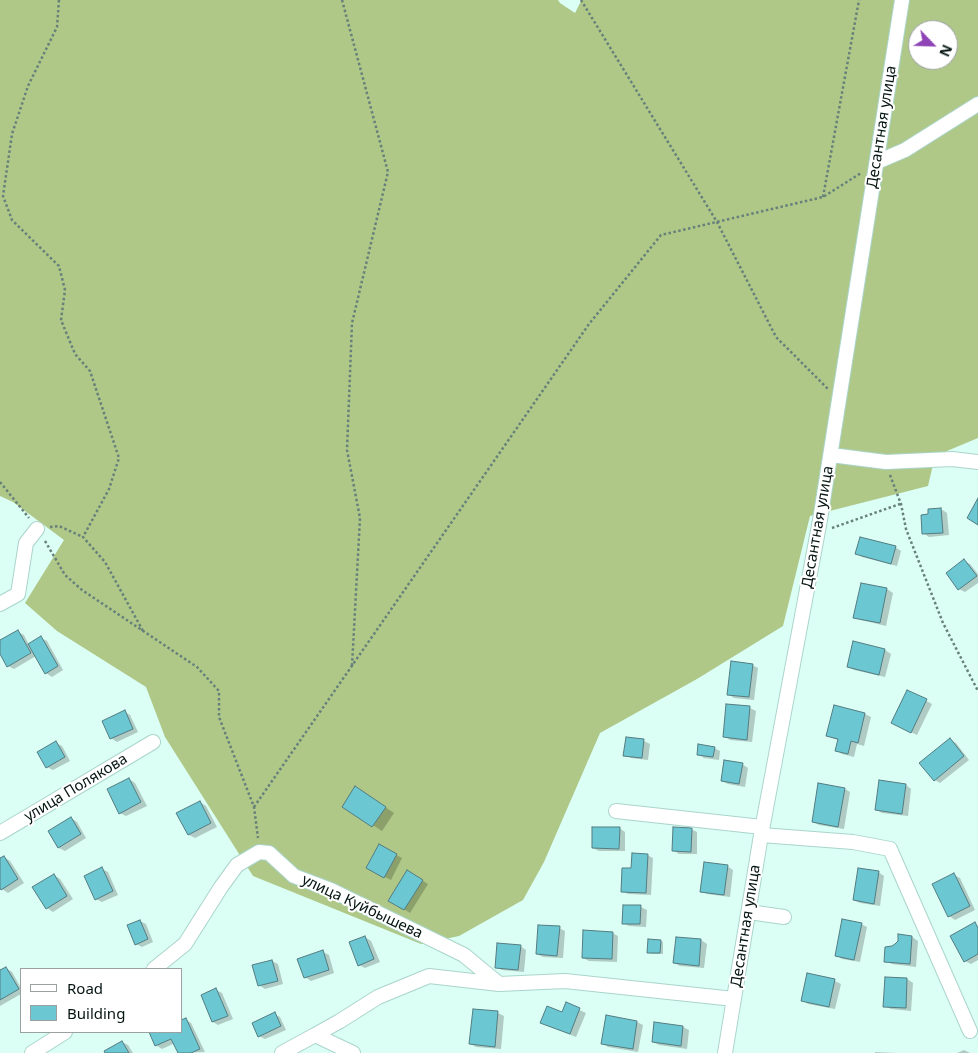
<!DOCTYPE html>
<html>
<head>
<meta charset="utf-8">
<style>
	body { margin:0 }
	#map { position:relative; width:978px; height:1053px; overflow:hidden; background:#dbfef5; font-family:"Noto Sans",sans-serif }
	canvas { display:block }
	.legend { position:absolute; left:20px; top:968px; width:162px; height:65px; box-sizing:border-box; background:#fff; border:1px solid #9ba1a0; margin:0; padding:6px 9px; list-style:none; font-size:15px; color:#051512 }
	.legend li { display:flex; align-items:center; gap:10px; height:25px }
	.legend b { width:25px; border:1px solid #9ba1a0 }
	.north { position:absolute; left:908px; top:20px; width:50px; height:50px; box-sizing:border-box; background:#fff; border:1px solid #9ba1a0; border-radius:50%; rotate:114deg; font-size:14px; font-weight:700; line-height:20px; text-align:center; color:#051512 }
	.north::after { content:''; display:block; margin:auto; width:18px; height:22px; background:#8f45b6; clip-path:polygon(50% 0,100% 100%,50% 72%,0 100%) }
</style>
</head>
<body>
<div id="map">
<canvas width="978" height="1053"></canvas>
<ul class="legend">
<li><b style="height:6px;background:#fff"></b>Road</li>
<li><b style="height:14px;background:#6bc8d3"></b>Building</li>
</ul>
<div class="north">N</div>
</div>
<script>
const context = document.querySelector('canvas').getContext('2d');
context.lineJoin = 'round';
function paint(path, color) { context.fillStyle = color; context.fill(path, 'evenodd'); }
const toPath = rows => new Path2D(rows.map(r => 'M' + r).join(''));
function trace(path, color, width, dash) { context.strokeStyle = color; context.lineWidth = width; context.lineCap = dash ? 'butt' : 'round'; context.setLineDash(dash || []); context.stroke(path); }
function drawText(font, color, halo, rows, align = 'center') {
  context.font = font + ' "Noto Sans",sans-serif'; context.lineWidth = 4; context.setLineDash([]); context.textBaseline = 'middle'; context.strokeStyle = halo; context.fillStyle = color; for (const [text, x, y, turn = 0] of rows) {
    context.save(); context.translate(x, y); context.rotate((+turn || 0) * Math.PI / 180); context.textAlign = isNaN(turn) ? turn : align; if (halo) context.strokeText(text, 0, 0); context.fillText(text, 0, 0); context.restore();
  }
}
paint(toPath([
	[0,0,558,0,560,3,575,13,581,1,580,0,978,0,978,438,935,456,928,486,810,516,783,626,697,679,600,733,544,862,523,900,459,936,421,944,253,876,165,737,146,687,57,631,25,603,64,540,13,502,0,496],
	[918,30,948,30,948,60,918,60]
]), '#afc888');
paint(toPath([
	[941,509,947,513,949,535,929,537,923,533],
	[895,547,901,551,897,566,862,557,856,553],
	[964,561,970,564,978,574,978,583,965,592,959,589],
	[862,584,887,589,893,593,886,626,861,620,855,617],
	[18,632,24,635,29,645,41,638,47,641,63,670,52,677,46,673,36,656,14,669,8,666,0,651,0,642],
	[854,642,885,650,891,654,885,677,854,670,848,666],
	[752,665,758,668,754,700,734,698,728,694],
	[908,691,932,704,917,735,898,726],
	[750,708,756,711,752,742,730,740,724,736],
	[125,712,130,715,138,732,117,742,111,738],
	[865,714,871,717,864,746,857,744,854,757,842,754,837,751,839,740,834,739,828,736],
	[627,739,644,741,650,744,648,760,631,758,625,755],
	[950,740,956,743,969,760,940,783,935,780],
	[56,743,62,746,70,761,53,770,47,767],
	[714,748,720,751,719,760,704,758,698,754],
	[742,764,748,768,745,787,728,784,722,781],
	[129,779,135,783,147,806,126,816,120,813],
	[906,785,911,789,908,816,882,813,877,810],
	[845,789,850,792,844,829,819,825,813,822],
	[364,793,394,813,382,831,343,806],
	[200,802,206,806,217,827,195,838,189,835],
	[71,818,77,822,86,838,65,851,59,848,49,832],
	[619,828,625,832,625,851,599,851,593,848],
	[691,829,697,832,697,854,679,854,673,850],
	[379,846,402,858,391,880,367,868],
	[647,855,653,858,651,895,628,894,622,891,632,869],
	[4,857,10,861,24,883,8,893,2,889,0,886,0,860],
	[727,866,733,870,730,897,707,894,701,891],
	[102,869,108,872,118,895,102,902,96,899],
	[408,872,428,884,410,913,390,900],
	[878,872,884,876,880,906,860,903,854,900],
	[54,875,60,879,73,899,53,912,47,908,34,888],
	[954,875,960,878,975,910,955,920,949,916],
	[641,907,647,910,646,927,629,926,623,923],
	[140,921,146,924,153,942,142,947,136,944],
	[861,924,867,927,860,962,842,959,836,955],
	[975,924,978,926,978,960,971,964,965,961],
	[559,928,565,931,563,958,543,957,537,954],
	[612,933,618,936,617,962,589,961,583,958],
	[365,937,371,941,380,962,365,968,359,965],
	[912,937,918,941,916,967,892,964,886,961,893,947],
	[677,938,701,940,707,944,704,968,680,966,674,963],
	[661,941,663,942,663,954,651,954,648,952],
	[520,946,526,950,524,972,502,970,496,967],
	[323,952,329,955,334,973,311,981,305,977],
	[272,961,278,964,283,984,265,989,259,985],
	[6,968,12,972,21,988,21,994,0,1006,0,972],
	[808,975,835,981,841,984,835,1009,808,1004,802,1000],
	[886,978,907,979,913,983,911,1011,891,1009,885,1006],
	[216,990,222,993,233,1019,218,1025,213,1022],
	[566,1004,586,1013,576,1037,548,1026,563,1014],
	[474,1010,498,1013,504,1016,501,1049,476,1047,471,1044],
	[274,1014,280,1017,286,1030,265,1039,259,1036],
	[185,1019,191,1023,205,1052,179,1053,175,1043,162,1049,156,1045,150,1032,181,1032],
	[637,1022,643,1025,638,1052,608,1047,602,1043],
	[655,1023,683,1027,689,1030,687,1049,659,1045,653,1042],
	[122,1042,128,1045,133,1053,107,1053],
	[964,1050,970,1053,957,1053],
	[875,1052,897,1053,898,1053,875,1053]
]), '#0003');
const building = toPath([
	[978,498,978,525,967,518,978,498],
	[941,508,943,533,922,534,921,515,928,514,928,509,941,508],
	[860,537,896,546,891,564,855,554,860,537],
	[964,559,977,576,958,590,946,573,964,559],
	[861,583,887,588,880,623,853,618,861,583],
	[18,630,31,653,7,667,0,654,0,640,18,630],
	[41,636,58,666,45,674,28,644,41,636],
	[853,641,885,649,879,675,847,667,853,641],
	[731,661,753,664,749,697,727,695,731,661],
	[907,690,927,699,911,733,891,723,907,690],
	[726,704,750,706,747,740,723,737,726,704],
	[834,705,865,713,858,743,851,741,848,754,835,751,838,739,826,736,834,705],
	[125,710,133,729,110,739,102,721,125,710],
	[626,737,644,739,642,758,623,756,626,737],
	[950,738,964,756,934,781,919,763,950,738],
	[56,741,65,757,46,768,37,752,56,741],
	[698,744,715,747,713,757,697,755,698,744],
	[724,760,743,763,739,784,721,781,724,760],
	[129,778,141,802,119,814,107,789,129,778],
	[879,780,906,784,902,814,875,810,879,780],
	[818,783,845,788,838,827,812,822,818,783],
	[355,786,386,807,372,827,342,807,355,786],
	[200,801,211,823,188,835,176,813,200,801],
	[71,817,81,834,58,848,48,831,71,817],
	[592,827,620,827,619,849,592,848,592,827],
	[673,827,692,828,691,852,672,851,673,827],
	[379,844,397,854,384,878,366,868,379,844],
	[632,853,648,854,646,893,621,892,622,868,631,868,632,853],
	[4,856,18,879,1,890,0,888,0,858,4,856],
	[704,862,728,865,724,895,700,892,704,862],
	[102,867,113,891,95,900,84,876,102,867],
	[858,868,879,871,874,904,853,900,858,868],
	[407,870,423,880,404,910,388,901,407,870],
	[954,873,970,906,948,917,932,884,954,873],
	[54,874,67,896,46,909,32,887,54,874],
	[623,905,641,905,640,924,622,924,623,905],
	[842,919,862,923,854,960,835,956,842,919],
	[140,920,148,939,135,945,127,925,140,920],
	[975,922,978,928,978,954,964,962,950,936,975,922],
	[538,925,560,926,557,956,536,954,538,925],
	[583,930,613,932,612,959,582,958,583,930],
	[898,934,912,936,910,964,884,962,885,947,892,946,895,944,898,941,898,934],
	[365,936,374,959,358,966,349,942,365,936],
	[676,937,701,939,699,966,673,963,676,937],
	[648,939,661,940,660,953,647,953,648,939],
	[497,943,521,945,518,970,495,968,497,943],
	[323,950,329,970,304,978,297,959,323,950],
	[272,960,278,981,258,986,252,965,272,960],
	[6,967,19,989,0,1000,0,970,6,967],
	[807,973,835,979,829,1007,801,1001,807,973],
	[885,977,907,978,906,1008,883,1007,885,977],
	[216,988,228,1016,212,1022,201,995,216,988],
	[566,1002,580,1008,570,1034,540,1023,547,1006,562,1012,566,1002],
	[473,1009,498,1011,495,1047,469,1044,473,1009],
	[275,1012,281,1026,258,1037,252,1023,275,1012],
	[606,1015,637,1021,633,1049,601,1044,606,1015],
	[186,1018,200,1049,191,1053,178,1053,171,1039,155,1046,149,1032,181,1032,181,1020,186,1018],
	[654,1022,683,1026,681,1046,652,1042,654,1022],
	[122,1041,129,1053,105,1053,104,1051,122,1041]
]);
paint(building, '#6bc8d3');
trace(building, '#537c81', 1);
const minor = toPath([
	[877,162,905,150,978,104],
	[831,455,886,462,952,459,978,462],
	[0,604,18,594,26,543,37,529],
	[616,811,762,827],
	[0,833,153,742],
	[761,835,853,842,890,849,970,1031],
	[749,912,784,917],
	[154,969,185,944,221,887,237,865,259,852,269,853,294,876,331,890,464,955,499,984],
	[315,1035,340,1021,378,997,429,976,499,984,565,981,734,999],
	[32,1053,65,1032],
	[282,1053,315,1035,353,1053],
	[725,1053,761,835,820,520,902,0]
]);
trace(minor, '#aad5cb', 16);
trace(toPath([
	[59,0,57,27,28,86,12,134,3,196,12,220,59,266,65,290,61,320,75,354,90,371,119,458,109,489,83,537,105,562,143,631],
	[342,0,388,172,352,323,347,450,360,518,352,666],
	[581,0,717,222,776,337,828,389],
	[823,197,859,0],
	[890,475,901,504,906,529,943,623,978,691],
	[0,482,29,518],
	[50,527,59,526,83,537],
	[832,528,900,504],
	[45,541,65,575,82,590,197,667,219,691,219,717,254,807,258,838],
	[254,807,589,324,661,235,823,197,861,173]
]), '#67807a', 2.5, [2.5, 2.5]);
trace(minor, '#fff', 14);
drawText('15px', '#051512', '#fff', [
	["Десантная улица",882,127,-81],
	["Десантная улица",818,527,-80],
	["улица Полякова",76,788,-31],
	["улица Куйбышева",362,907,25],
	["Десантная улица",746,926,-81]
]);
</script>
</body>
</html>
